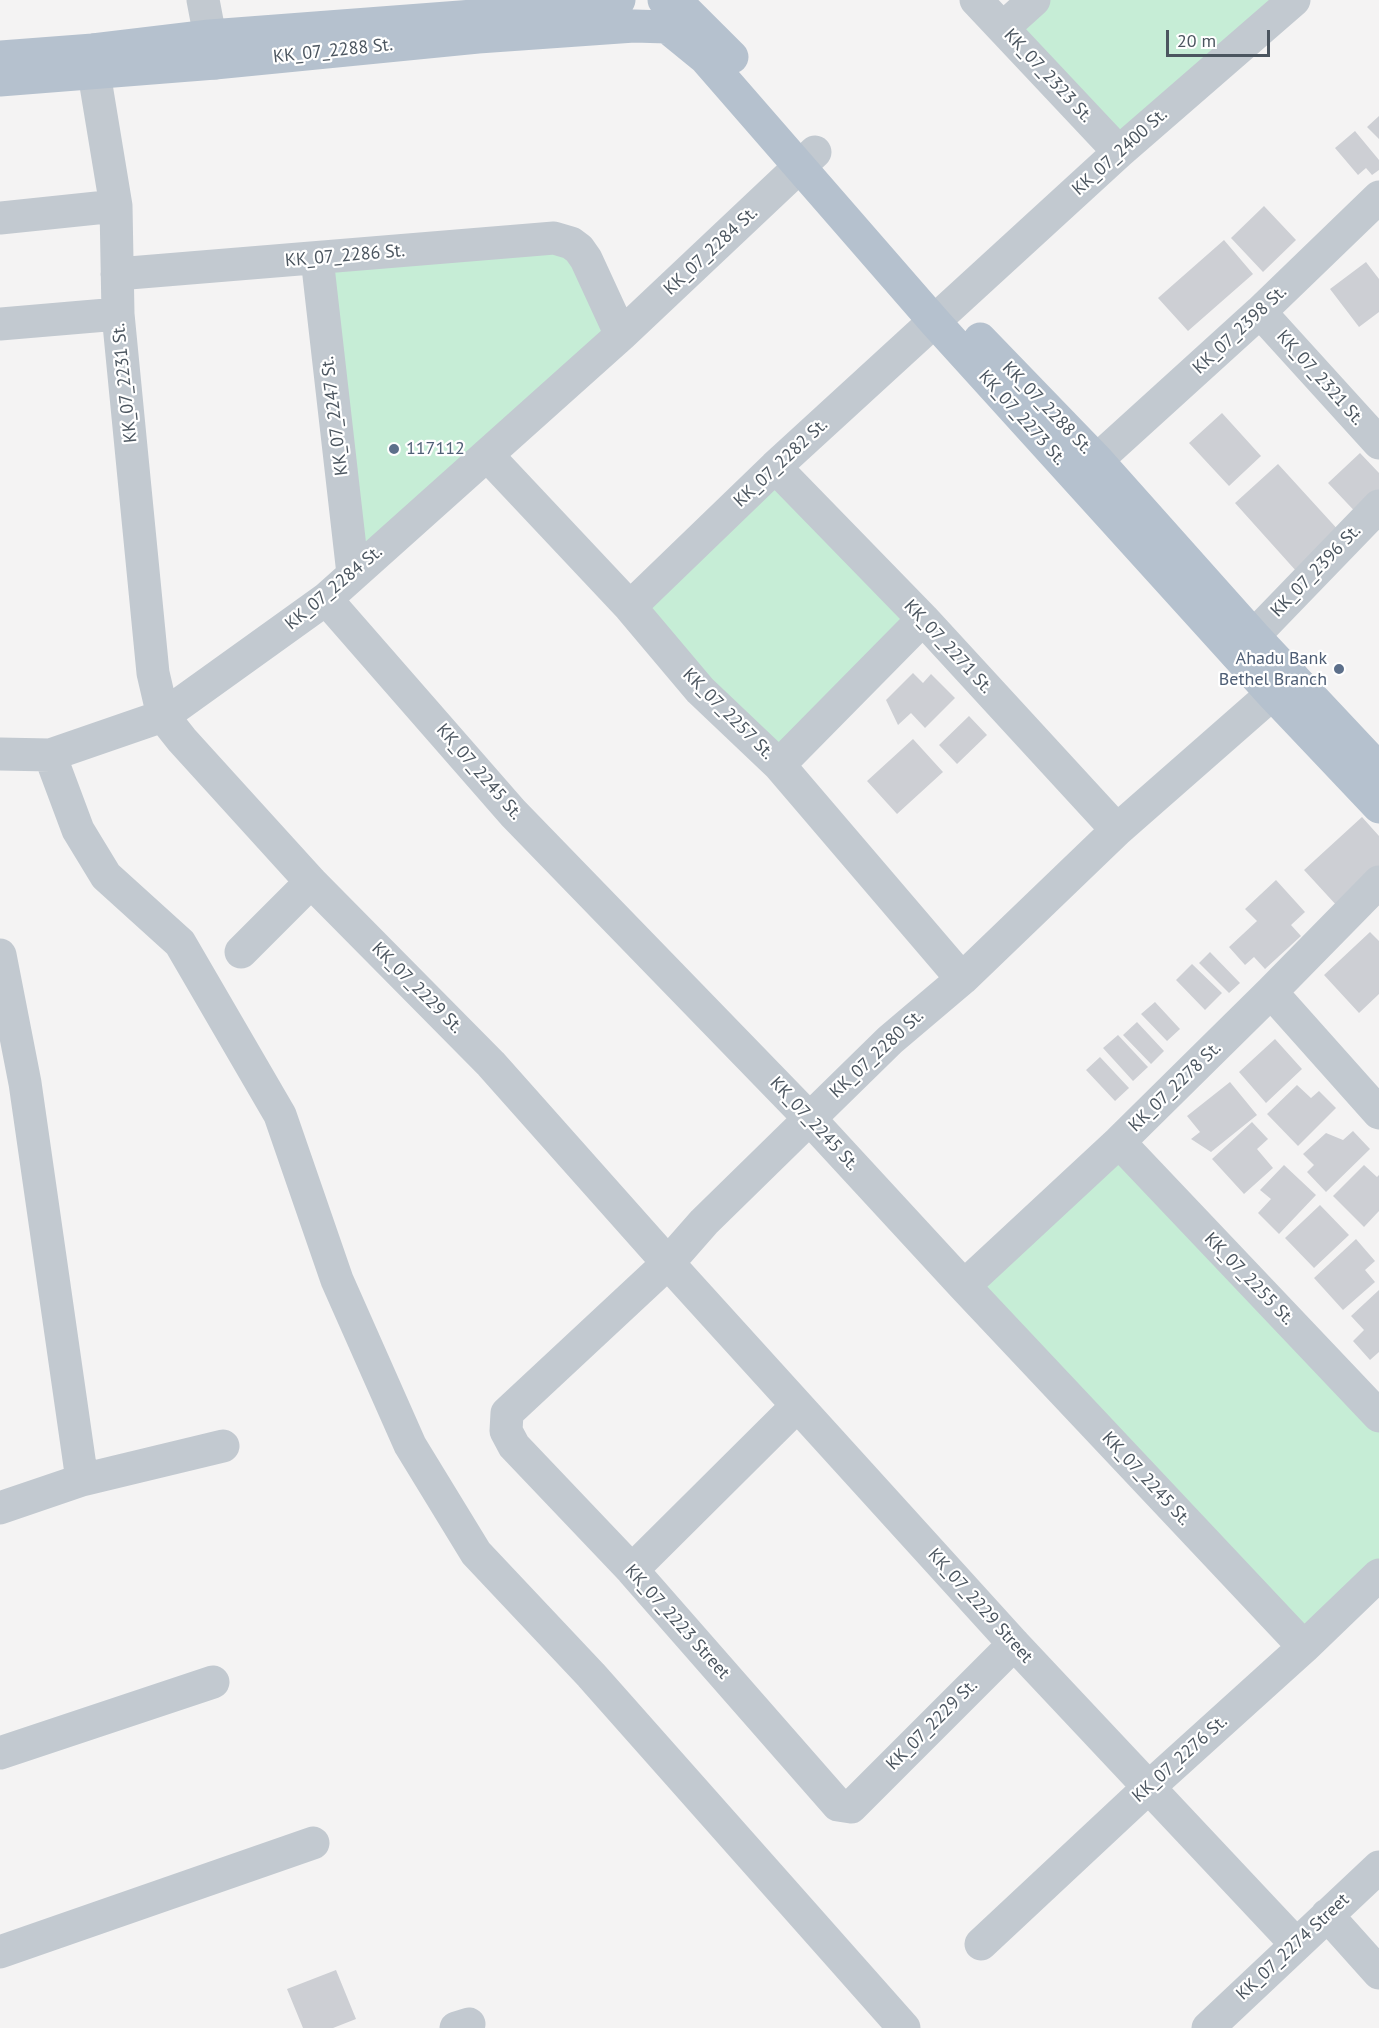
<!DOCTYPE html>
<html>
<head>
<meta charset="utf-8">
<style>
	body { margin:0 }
	#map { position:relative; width:1379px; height:2028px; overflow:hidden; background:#f4f3f3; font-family:"PT Sans",sans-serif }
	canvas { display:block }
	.scale { position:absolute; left:1166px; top:30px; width:104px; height:27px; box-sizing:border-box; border:3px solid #4b555f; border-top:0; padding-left:8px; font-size:18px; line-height:21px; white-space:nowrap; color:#4b555f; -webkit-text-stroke:4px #fff; paint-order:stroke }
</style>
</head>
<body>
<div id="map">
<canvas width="1379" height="2028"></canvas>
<div class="scale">20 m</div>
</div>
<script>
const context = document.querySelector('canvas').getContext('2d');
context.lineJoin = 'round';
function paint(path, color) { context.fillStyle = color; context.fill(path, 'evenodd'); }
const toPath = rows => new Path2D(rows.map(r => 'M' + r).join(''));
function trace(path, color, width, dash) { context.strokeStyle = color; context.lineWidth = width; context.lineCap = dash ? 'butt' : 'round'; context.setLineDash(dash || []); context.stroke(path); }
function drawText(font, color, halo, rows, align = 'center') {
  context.font = font + ' "PT Sans",sans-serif'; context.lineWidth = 4.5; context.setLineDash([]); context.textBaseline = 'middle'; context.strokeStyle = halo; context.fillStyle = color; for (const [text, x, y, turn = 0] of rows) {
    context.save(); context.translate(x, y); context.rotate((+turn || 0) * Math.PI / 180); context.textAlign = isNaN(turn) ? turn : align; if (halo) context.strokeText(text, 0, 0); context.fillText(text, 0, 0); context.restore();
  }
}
paint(toPath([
	[1034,0,1294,0,1119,152,1003,28],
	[571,243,621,335,353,574,317,258],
	[775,467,923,619,779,765,630,607],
	[1119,1142,1379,1416,1379,1575,1304,1647,964,1286]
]), '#c6edd6');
paint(toPath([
	[1379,116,1379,139,1367,127],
	[1355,131,1379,160,1379,170,1372,175,1366,168,1358,175,1335,148],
	[1264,206,1296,240,1263,272,1231,238],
	[1224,240,1253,274,1188,331,1158,298],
	[1366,262,1379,279,1379,312,1359,327,1330,289],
	[1222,413,1261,456,1229,486,1189,443],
	[1360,453,1379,473,1379,506,1364,521,1328,483],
	[1278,464,1341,533,1297,572,1235,503],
	[913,673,923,683,931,674,955,698,925,728,911,713,898,725,886,700],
	[969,716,987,735,957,764,939,745],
	[913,739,943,772,897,814,867,781],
	[1362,817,1379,836,1379,870,1338,907,1304,870],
	[1276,880,1305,912,1291,925,1301,936,1265,969,1254,957,1245,965,1229,947,1257,921,1245,909],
	[1370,932,1379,941,1379,994,1359,1013,1324,975],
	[1210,952,1240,983,1229,993,1199,963],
	[1192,964,1222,993,1205,1010,1176,980],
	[1155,1002,1180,1029,1167,1041,1141,1014],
	[1137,1022,1164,1051,1151,1064,1123,1035],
	[1118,1035,1148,1067,1133,1081,1103,1048],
	[1275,1039,1302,1069,1266,1103,1239,1072],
	[1100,1057,1129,1088,1115,1101,1086,1070],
	[1230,1082,1257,1115,1211,1152,1191,1139,1200,1132,1187,1116],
	[1297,1085,1311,1098,1319,1091,1336,1108,1298,1146,1267,1114],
	[1252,1122,1268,1139,1257,1149,1273,1168,1244,1194,1212,1159],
	[1353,1131,1370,1149,1326,1192,1307,1172,1314,1165,1303,1154,1326,1133,1343,1140],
	[1284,1165,1316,1195,1279,1234,1258,1213,1271,1199,1260,1190],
	[1364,1165,1377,1177,1379,1175,1379,1211,1364,1227,1333,1196],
	[1320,1205,1349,1235,1314,1268,1285,1238],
	[1356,1239,1375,1261,1365,1270,1375,1282,1343,1310,1314,1278],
	[1379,1290,1379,1352,1370,1360,1353,1341,1364,1330,1351,1316],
	[336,1970,356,2019,333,2028,303,2028,287,1989]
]), '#cdcfd4');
trace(toPath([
	[203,0,215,63],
	[976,0,1119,152],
	[1003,28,1034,0],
	[93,50,94,73,116,206,118,314,153,673,163,716,182,740,311,882,491,1064,668,1263,1014,1644,1296,1944],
	[0,218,116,206],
	[317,258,353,574],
	[117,274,554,238,571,243,579,249,586,259,621,335],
	[1260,312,1379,443],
	[0,324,118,314],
	[487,455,630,607,700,690,779,765,962,979],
	[775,467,923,619,1117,830],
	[1079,480,1097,460,1260,312,1379,197],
	[326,599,513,813,809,1118,964,1286,1304,1647],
	[630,607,775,467,1119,152,1294,0],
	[1236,654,1379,506],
	[0,754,50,755,163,716,326,599,621,335,815,152],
	[50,755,78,830,106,876,180,943,280,1115,337,1280,410,1445,476,1553,591,1675,904,2028],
	[779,765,923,619],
	[241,952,311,882],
	[0,955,25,1083,82,1480],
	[1271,992,1379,1113],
	[1119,1142,1379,1416],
	[964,1286,1119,1142,1271,992,1379,882],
	[0,1508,82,1480,223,1446],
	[632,1570,797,1406],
	[1014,1644,851,1807,838,1805,632,1570,514,1446,506,1431,507,1413,668,1263,704,1222,890,1040,962,979,1117,830,1272,694,1291,674],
	[0,1753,213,1682],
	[1327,1915,1379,1973],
	[981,1944,1148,1788,1304,1647,1379,1575],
	[0,1952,313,1843],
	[456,2028,469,2024],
	[1208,2028,1379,1867]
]), '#c2c9d0', 33);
trace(toPath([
	[664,0,683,8,732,57],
	[0,57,93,50,210,36,473,16,619,0],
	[0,80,215,63,478,37,634,26,667,27,705,58,934,321,1272,694,1379,807],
	[980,339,1097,460,1254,636,1379,769]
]), '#b5c1ce', 33);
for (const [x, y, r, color] of [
	[394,449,6,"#5c6f8a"],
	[1339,669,6,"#5c6f8a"]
]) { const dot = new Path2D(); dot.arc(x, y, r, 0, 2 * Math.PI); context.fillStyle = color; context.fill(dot); trace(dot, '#fff', 2); }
drawText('18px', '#4b555f', '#fff', [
	["KK_07_2288 St.",333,51,-6],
	["KK_07_2323 St.",1048,76,47],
	["KK_07_2400 St.",1120,152,-42],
	["KK_07_2284 St.",711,251,-43],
	["KK_07_2286 St.",345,256,-5],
	["KK_07_2398 St.",1240,330,-43],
	["KK_07_2321 St.",1320,378,48],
	["KK_07_2231 St.",125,383,-96],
	["KK_07_2288 St.",1047,408,46],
	["KK_07_2247 St.",335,416,-97],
	["KK_07_2273 St.",1022,418,48],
	["KK_07_2282 St.",781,463,-43],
	["KK_07_2396 St.",1316,571,-46],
	["KK_07_2284 St.",334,588,-40],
	["KK_07_2271 St.",948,647,47],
	["KK_07_2257 St.",728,714,45],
	["KK_07_2245 St.",479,772,49],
	["KK_07_2229 St.",417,988,45],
	["KK_07_2280 St.",877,1054,-43],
	["KK_07_2278 St.",1175,1087,-44],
	["KK_07_2245 St.",814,1124,47],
	["KK_07_2255 St.",1249,1279,46],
	["KK_07_2245 St.",1146,1479,47],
	["KK_07_2229 Street",980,1606,48],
	["KK_07_2223 Street",677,1622,48],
	["KK_07_2229 St.",932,1725,-45],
	["KK_07_2276 St.",1180,1759,-42],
	["KK_07_2274 Street",1293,1947,-43]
]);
drawText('18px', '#4e5e75', '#fff', [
	["117112",406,449],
	["Ahadu Bank",1327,659,"right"],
	["Bethel Branch",1327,680,"right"]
], 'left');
</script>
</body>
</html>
